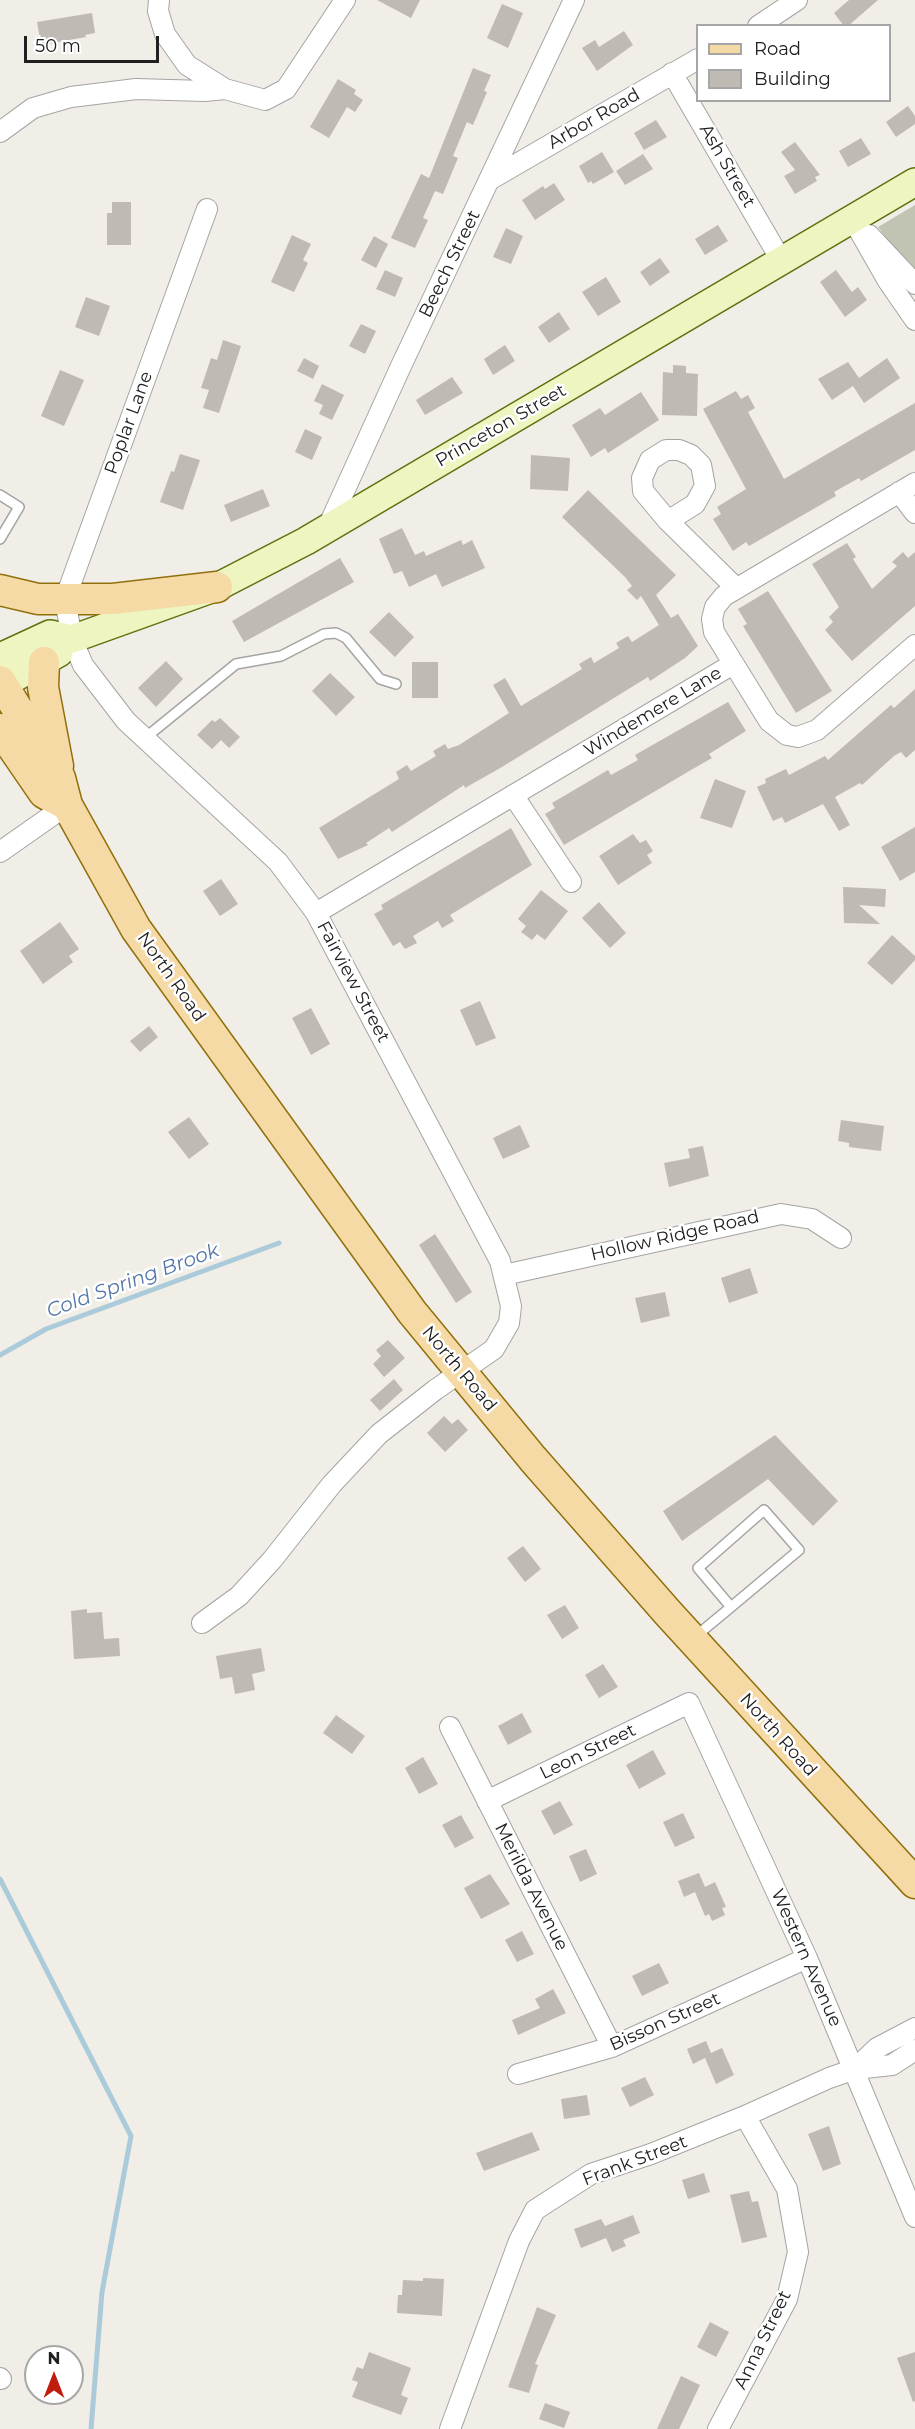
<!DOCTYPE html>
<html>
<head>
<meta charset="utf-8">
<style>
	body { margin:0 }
	#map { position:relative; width:915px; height:2429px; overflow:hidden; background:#f0eee7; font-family:Montserrat,sans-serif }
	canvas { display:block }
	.legend { position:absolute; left:696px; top:24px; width:195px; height:78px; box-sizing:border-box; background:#fff; border:2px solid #a6a6a6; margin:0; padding:8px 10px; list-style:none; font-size:18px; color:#202020 }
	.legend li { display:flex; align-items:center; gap:12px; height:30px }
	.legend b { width:30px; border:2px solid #a6a6a6 }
	.north { position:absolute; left:24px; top:2345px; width:60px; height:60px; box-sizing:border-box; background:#fff; border:2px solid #a6a6a6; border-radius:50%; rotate:0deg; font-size:16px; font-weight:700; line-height:24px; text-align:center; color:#202020 }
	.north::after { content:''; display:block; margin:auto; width:21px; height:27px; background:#c11d0f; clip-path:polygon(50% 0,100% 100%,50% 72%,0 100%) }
	.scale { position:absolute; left:24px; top:36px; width:135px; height:27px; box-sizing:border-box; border:3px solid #202020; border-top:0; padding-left:8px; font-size:18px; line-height:21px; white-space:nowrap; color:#202020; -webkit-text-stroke:4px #fff; paint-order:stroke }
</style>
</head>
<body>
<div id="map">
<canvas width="915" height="2429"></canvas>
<ul class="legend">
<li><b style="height:8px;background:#f5daa6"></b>Road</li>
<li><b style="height:16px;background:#c0bab4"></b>Building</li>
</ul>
<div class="north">N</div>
<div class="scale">50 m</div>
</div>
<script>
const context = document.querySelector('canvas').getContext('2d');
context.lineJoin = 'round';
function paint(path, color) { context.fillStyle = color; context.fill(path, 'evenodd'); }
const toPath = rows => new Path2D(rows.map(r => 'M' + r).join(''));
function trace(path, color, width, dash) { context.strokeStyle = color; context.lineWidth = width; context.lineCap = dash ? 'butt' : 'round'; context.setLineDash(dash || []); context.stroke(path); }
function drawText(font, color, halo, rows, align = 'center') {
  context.font = font + ' Montserrat,sans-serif'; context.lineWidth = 5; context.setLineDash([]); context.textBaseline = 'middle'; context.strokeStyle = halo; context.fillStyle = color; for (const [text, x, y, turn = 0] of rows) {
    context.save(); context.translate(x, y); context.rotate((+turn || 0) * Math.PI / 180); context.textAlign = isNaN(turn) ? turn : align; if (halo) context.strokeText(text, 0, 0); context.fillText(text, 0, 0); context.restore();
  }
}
paint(toPath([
	[915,205,915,276,878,227]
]), '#c2c4b3');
trace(toPath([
	[0,1355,46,1329,279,1243],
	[0,1879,131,2136,102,2292,91,2429]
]), '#abcbda', 5);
paint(toPath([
	[377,0,420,0,411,18],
	[849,0,878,0,848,26,844,26,834,13],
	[502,4,523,13,508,48,487,38],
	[92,13,95,33,85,35,86,37,41,45,37,22],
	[624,31,633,45,597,71,582,48,595,40,599,47],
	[473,68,491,75,484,91,487,92,473,125,467,122,453,156,458,158,443,194,435,191,423,218,428,220,415,248,391,238,421,174,429,178],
	[338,79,356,90,354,94,363,100,355,112,347,107,329,138,310,127],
	[908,106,915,116,915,124,896,137,886,122],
	[656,120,667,137,644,150,634,133],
	[861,138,871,154,848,167,839,151],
	[795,142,820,175,815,177,817,181,795,194,784,176,795,170,781,152],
	[602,152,614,172,593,184,591,181,588,183,579,166],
	[643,154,653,169,625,185,616,171],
	[554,183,565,200,535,220,522,200,543,186,545,189],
	[112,202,131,202,131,245,107,245,107,213,112,213],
	[718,225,728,241,705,255,695,239],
	[506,228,523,236,511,264,493,257],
	[292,235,311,244,303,260,308,263,294,292,271,282],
	[374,236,388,244,376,268,361,260],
	[660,258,670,272,650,286,640,272],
	[385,270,403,278,395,297,376,289],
	[836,270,852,292,858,287,867,300,845,317,820,282],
	[606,277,621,302,598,316,582,292],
	[86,297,110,306,99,336,75,327],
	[559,312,570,329,549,343,538,327],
	[361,324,376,331,365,354,349,346],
	[223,340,241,346,219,413,203,408,209,390,201,388,211,358,217,360],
	[505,345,515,361,493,375,484,359],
	[304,358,319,366,313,379,297,371],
	[887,358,900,378,864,403,853,386,832,400,818,379,848,362,859,378],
	[673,365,686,366,686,373,698,374,697,416,662,415,663,372,673,373],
	[60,370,84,380,64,426,41,416],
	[452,377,463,393,425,415,416,400],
	[322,384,344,395,332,420,319,414,323,405,314,401],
	[736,391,741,399,748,395,755,408,748,412,784,479,915,403,915,450,861,481,859,478,834,492,836,496,749,546,746,542,733,551,713,519,721,514,717,507,746,489,703,409],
	[641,392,659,420,608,453,605,448,591,457,572,425,600,408,605,415],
	[305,429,322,437,312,460,295,452],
	[180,454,200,460,183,510,160,502,171,471,174,472],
	[531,455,570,458,568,491,530,489],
	[263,489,270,506,231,522,224,505],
	[588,490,676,575,656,595,671,618,678,614,698,646,685,658,650,681,648,677,502,767,465,788,464,785,392,832,389,828,366,843,368,845,338,859,319,828,399,779,396,772,407,765,411,771,436,756,433,751,445,744,448,749,459,745,509,713,493,685,505,678,521,706,582,669,579,664,591,657,594,663,619,648,616,643,628,636,632,642,659,625,641,596,637,600,627,590,632,586,625,577,562,517],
	[402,528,415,555,424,551,426,556,461,540,463,545,472,540,485,568,442,587,436,574,409,587,402,571,394,574,379,539],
	[847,543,856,557,853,559,872,589,897,566,892,562,903,552,908,558,915,552,915,606,852,661,825,630,833,622,829,617,839,607,812,564],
	[340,558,354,582,244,642,232,621],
	[768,591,832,691,796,713,743,626,747,624,738,609],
	[389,612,414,637,395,657,369,632],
	[166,661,183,679,156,707,138,688],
	[412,662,438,662,438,698,412,698],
	[330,673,355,697,336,716,312,691],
	[915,689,915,750,906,758,901,752,894,756,862,785,860,783,835,797,850,825,839,831,823,804,785,823,782,817,773,821,757,787,766,783,765,779,786,769,789,775,825,756,828,760,891,705,894,708],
	[728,702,746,731,709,754,712,758,691,770,564,845,545,814,555,808,552,803,608,770,611,775,638,760,635,755],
	[220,718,240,737,229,748,221,740,212,749,197,735,212,720,215,722],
	[715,779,746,791,732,828,700,818],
	[915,827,915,872,900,881,881,847],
	[511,828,532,865,450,915,454,921,442,928,438,921,413,936,417,943,405,949,400,942,393,946,374,914,383,909,381,905],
	[633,834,640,843,646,840,653,851,647,855,652,863,618,885,599,856],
	[221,879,238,904,220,916,203,891],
	[843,887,886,889,885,907,859,905,880,924,844,923],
	[541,890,568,911,545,940,537,934,532,940,521,932,526,926,518,919],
	[599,902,626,933,610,948,582,918],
	[60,922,79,949,69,956,73,962,43,984,20,951],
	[892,935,915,956,915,960,892,985,867,963],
	[480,1001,496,1038,476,1046,460,1010],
	[311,1008,330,1044,311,1055,292,1018],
	[149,1026,158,1037,140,1052,130,1041],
	[189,1117,209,1144,189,1159,168,1132],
	[841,1120,884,1126,881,1151,849,1147,849,1143,838,1141],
	[520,1125,530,1147,503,1159,493,1138],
	[703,1146,709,1176,669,1187,664,1163,690,1158,688,1149],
	[435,1234,472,1292,456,1303,419,1245],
	[750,1268,758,1293,729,1303,721,1278],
	[665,1292,670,1316,641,1323,635,1298],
	[388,1340,405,1358,384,1377,373,1364,381,1356,376,1350],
	[394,1379,403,1390,380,1411,370,1400],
	[444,1416,452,1424,458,1419,468,1430,445,1452,427,1433],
	[775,1435,838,1501,813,1526,768,1479,682,1541,663,1511],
	[523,1546,541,1569,525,1582,507,1558],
	[565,1605,579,1628,562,1639,547,1615],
	[87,1609,87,1613,102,1612,104,1639,119,1638,120,1656,74,1659,71,1611],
	[261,1648,265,1671,252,1674,255,1690,235,1694,232,1677,220,1679,216,1656],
	[603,1664,618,1687,599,1698,585,1675],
	[522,1713,532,1732,508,1745,498,1726],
	[336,1715,365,1736,352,1754,323,1733],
	[653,1750,666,1774,639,1789,626,1765],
	[423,1757,438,1784,419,1794,405,1768],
	[560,1801,573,1825,554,1835,541,1811],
	[683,1813,695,1838,675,1847,663,1822],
	[461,1815,474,1838,455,1848,442,1825],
	[586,1849,597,1874,580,1882,569,1856],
	[699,1873,705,1887,715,1882,726,1907,722,1908,725,1915,712,1921,709,1914,705,1916,695,1892,684,1897,678,1881],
	[490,1874,510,1904,481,1919,464,1888],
	[522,1931,534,1954,517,1962,505,1940],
	[659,1963,669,1983,642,1996,632,1976],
	[553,1989,566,2013,518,2035,512,2020,540,2008,535,1999],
	[706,2041,711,2053,722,2048,734,2075,716,2084,705,2058,693,2064,687,2049],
	[645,2077,654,2095,630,2107,621,2088],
	[587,2095,590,2115,564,2119,561,2099],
	[829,2126,841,2164,823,2171,808,2134],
	[532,2132,540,2150,484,2171,476,2153],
	[704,2173,710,2192,688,2199,682,2180],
	[749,2191,752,2202,758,2201,767,2237,742,2243,730,2195],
	[633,2215,640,2233,623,2240,626,2246,612,2252,606,2238,581,2248,574,2229,601,2219,605,2226],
	[423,2278,444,2279,442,2316,397,2313,398,2295,402,2295,403,2280,423,2281],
	[537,2307,556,2315,535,2364,538,2365,529,2393,508,2387],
	[710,2322,729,2332,716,2357,697,2347],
	[369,2352,411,2368,401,2395,408,2398,401,2415,352,2397,358,2382,352,2380,357,2367,363,2369],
	[915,2352,915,2401,913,2402,897,2358],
	[681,2376,700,2385,679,2429,657,2429],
	[545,2403,570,2412,564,2428,539,2419]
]), '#c0bab4');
const lane = toPath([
	[0,495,19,507,0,539],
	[145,738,236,664,281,656,324,634,336,633,346,638,380,679,396,684],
	[696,1636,731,1607,799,1550,764,1510,698,1568,731,1607]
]);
const street = toPath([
	[159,0,158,11,165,34,187,65,225,89],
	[758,26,797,0],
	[672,73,781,260],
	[0,132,33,108,71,97,136,89,205,91,225,89,265,100,286,89,345,0],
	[491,179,698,59],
	[852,218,888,281,915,320],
	[869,235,915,284],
	[915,483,724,596,715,607,712,619,714,632,769,721,787,735,798,737,817,730,915,645],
	[899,492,915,513],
	[668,521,695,504,705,486,701,465,691,455,679,450,666,450,650,460,642,478,643,491,668,521,736,588],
	[327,529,401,366,574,0],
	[513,795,571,882],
	[0,852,67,805],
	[316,913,733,664],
	[504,1275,781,1214,812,1219,841,1238],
	[202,1623,239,1596,272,1560,332,1484,379,1434,435,1390,494,1349,509,1323,511,1306,500,1261,316,913,278,862,126,721,83,665,72,639,65,599,207,209],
	[450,1727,612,2047],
	[487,1801,689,1703,807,1958,915,2217],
	[855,2069,877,2048,915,2028],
	[518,2074,612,2047,807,1958],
	[0,2378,1,2379],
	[450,2429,519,2241,535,2210,591,2174,651,2154,745,2116,829,2078,855,2069,892,2065,915,2050],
	[718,2429,787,2299,798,2252,787,2189,745,2116]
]);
const secondary = toPath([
	[0,657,50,634,72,639,217,587,306,541,915,182],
	[0,686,59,653]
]);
const primary = toPath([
	[0,590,38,599,113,599,217,587],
	[44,662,43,687,58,766],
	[0,681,60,778,67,805,136,929,412,1312,533,1459,668,1613,915,1883],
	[0,729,44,793,67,805]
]);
trace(lane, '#a4a4a4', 12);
trace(street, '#a4a4a4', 22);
trace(secondary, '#5e710d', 30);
trace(primary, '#91700b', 33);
trace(lane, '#fff', 9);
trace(street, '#fff', 20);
trace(secondary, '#eef5c0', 27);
trace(primary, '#f5daa6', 30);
drawText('18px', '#202020', '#fff', [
	["Arbor Road",594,119,-30],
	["Ash Street",727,166,60],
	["Beech Street",450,264,-64],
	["Poplar Lane",129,423,-70],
	["Princeton Street",501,426,-30],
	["Windemere Lane",653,712,-31],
	["North Road",171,977,55],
	["Fairview Street",353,982,62],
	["Hollow Ridge Road",675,1236,-13],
	["North Road",459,1369,50],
	["North Road",778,1735,48],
	["Leon Street",588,1752,-26],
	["Merilda Avenue",531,1887,63],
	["Western Avenue",806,1958,66],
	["Bisson Street",665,2022,-24],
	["Frank Street",635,2161,-21],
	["Anna Street",763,2340,-64]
]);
drawText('italic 20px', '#5377a9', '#fff', [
	["Cold Spring Brook",133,1281,-20]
]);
</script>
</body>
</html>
